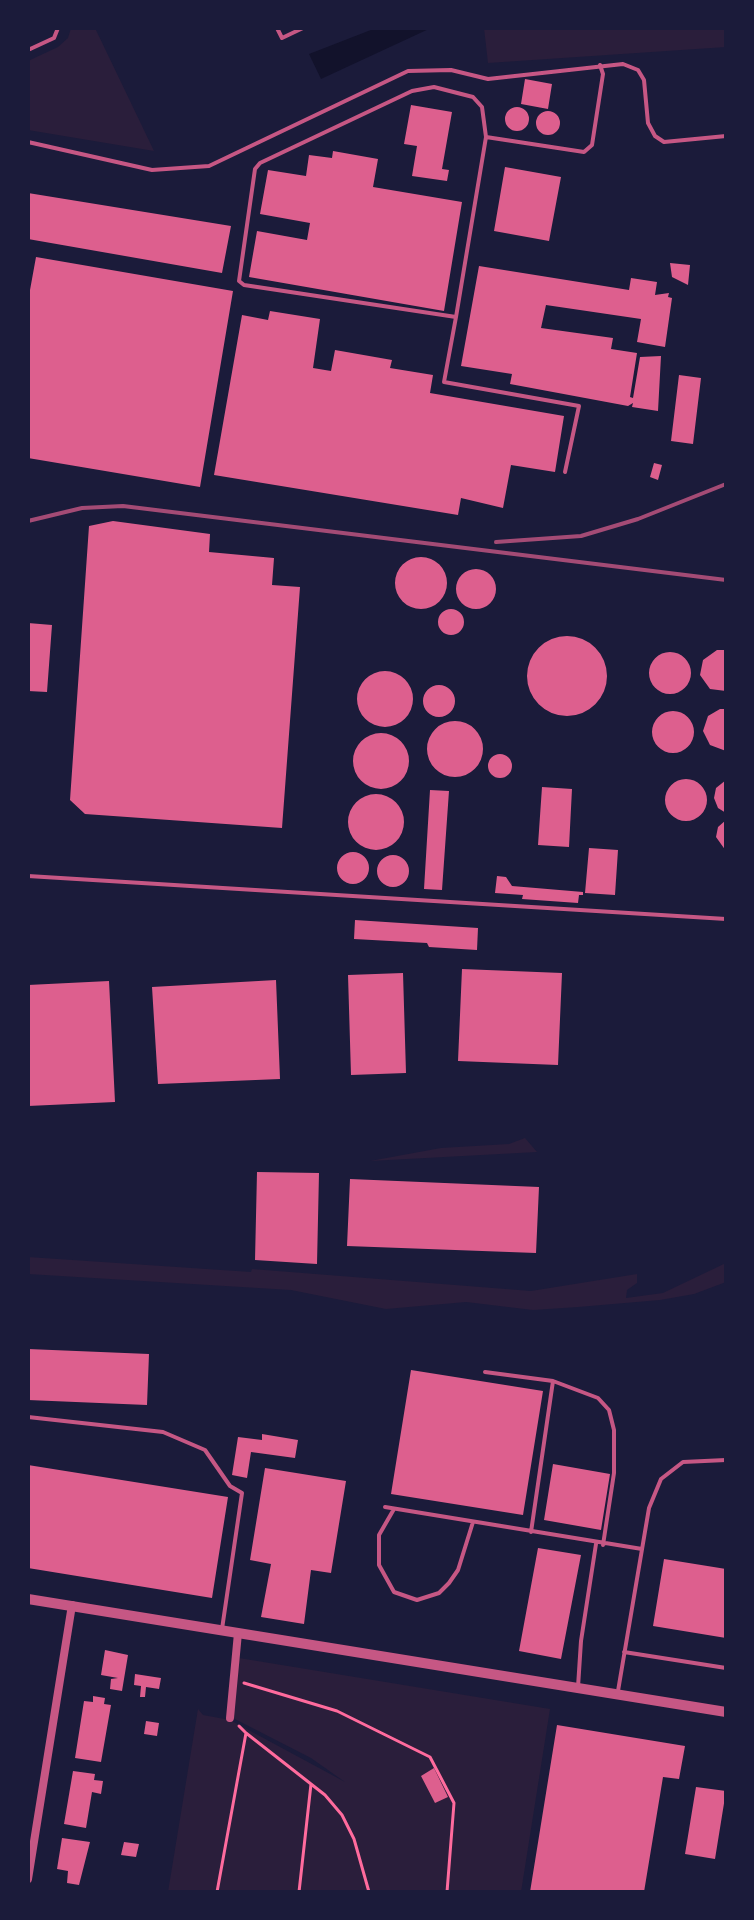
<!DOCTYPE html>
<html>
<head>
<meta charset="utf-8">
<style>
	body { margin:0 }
	#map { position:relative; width:754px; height:1920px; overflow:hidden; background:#1b1b3a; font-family:"Roboto Condensed",sans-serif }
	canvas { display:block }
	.frame { position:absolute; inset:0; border:30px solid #1b1b3a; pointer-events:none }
</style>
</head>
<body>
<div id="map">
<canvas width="754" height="1920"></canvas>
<div class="frame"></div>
</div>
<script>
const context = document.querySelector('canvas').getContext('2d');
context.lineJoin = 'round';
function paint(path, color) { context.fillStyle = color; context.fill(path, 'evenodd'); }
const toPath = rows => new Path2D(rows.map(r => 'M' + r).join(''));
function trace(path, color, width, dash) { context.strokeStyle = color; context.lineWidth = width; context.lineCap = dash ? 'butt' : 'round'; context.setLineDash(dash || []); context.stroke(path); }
paint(toPath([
	[71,28,95,28,154,151,28,130,28,61,58,47,68,38],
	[484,28,726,28,726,47,488,63],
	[525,1138,537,1152,370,1161,441,1148,509,1144],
	[28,1257,251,1272,252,1269,531,1291,637,1274,637,1283,627,1290,626,1298,663,1293,726,1263,726,1282,694,1294,660,1300,578,1307,533,1310,466,1302,386,1309,291,1290,28,1274],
	[239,1658,550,1709,521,1892,168,1892,198,1709,203,1715,230,1720,345,1782,311,1758,231,1717]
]), '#2a1e3b');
paint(toPath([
	[376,28,431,28,321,79,309,54]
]), '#12122b');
paint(toPath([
	[525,79,552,84,548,109,521,104],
	[411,105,452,112,442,169,449,170,447,181,412,176,417,146,404,144],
	'505 119a12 12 0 1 1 24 0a12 12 0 1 1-24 0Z',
	'536 123a12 12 0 1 1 24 0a12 12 0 1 1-24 0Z',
	[333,151,378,159,373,187,462,202,444,311,249,277,257,231,307,240,310,223,260,214,268,170,306,176,309,155,332,158],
	[505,167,561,177,549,241,494,231],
	[28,193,231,226,222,273,28,239],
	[36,257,233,291,200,487,28,458,28,301],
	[670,263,690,265,688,285,672,277],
	[479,266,629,290,631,278,657,282,655,295,669,293,668,297,672,298,665,347,637,342,641,319,546,305,541,328,613,338,611,349,637,353,630,397,633,398,640,357,661,356,658,411,632,407,633,403,628,406,510,384,512,374,461,366],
	[270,311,320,319,313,368,331,371,335,350,392,360,390,368,433,375,430,393,564,416,555,472,511,465,503,508,461,498,458,515,214,475,242,315,268,320],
	[679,375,701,378,693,444,671,441],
	[654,463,662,465,658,480,650,477],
	[113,521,210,534,209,552,274,558,272,585,300,587,282,828,85,814,70,800,89,526],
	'395 583a26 26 0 1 1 52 0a26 26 0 1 1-52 0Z',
	'456 589a20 20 0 1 1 40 0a20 20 0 1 1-40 0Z',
	'438 622a13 13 0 1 1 26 0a13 13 0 1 1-26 0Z',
	[28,623,52,625,47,692,28,691],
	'527 676a40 40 0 1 1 80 0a40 40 0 1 1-80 0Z',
	[717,650,726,650,726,691,710,689,700,675,703,660],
	'649 673a21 21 0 1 1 42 0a21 21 0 1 1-42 0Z',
	'357 699a28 28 0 1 1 56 0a28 28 0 1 1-56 0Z',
	'423 701a16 16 0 1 1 32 0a16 16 0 1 1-32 0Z',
	[720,709,726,709,726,751,710,745,703,731,708,716],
	'652 732a21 21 0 1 1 42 0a21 21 0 1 1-42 0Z',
	'427 749a28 28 0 1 1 56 0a28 28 0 1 1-56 0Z',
	'353 761a28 28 0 1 1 56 0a28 28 0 1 1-56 0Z',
	'488 766a12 12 0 1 1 24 0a12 12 0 1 1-24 0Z',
	'665 800a21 21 0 1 1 42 0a21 21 0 1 1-42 0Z',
	[726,780,726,813,718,808,714,798,716,788],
	[542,787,572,789,569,847,538,845],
	[430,790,449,791,442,890,424,889],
	'348 822a28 28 0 1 1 56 0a28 28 0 1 1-56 0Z',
	[726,820,726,851,716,837,718,827],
	[589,848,618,850,615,895,585,893],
	'337 868a16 16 0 1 1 32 0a16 16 0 1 1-32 0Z',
	'377 871a16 16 0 1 1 32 0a16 16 0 1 1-32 0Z',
	[497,876,506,877,512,886,583,892,583,895,579,895,578,903,522,899,523,895,495,893],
	[355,920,478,928,477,950,429,947,427,943,354,939],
	[462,969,562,973,558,1065,458,1061],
	[403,973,406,1073,351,1075,348,975],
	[276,980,280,1079,158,1084,152,987],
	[109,981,115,1102,28,1106,28,985],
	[257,1172,319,1173,317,1264,255,1260],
	[350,1179,539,1187,536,1253,347,1246],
	[28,1349,149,1354,147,1405,28,1400],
	[411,1370,543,1391,523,1515,391,1494],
	[262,1434,298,1440,295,1458,251,1452,247,1478,232,1475,238,1437,262,1440],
	[553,1464,610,1474,601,1530,544,1520],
	[28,1465,228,1497,212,1598,28,1568],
	[265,1468,346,1481,331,1573,311,1570,304,1624,261,1617,271,1564,250,1560],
	[538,1548,581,1555,561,1659,519,1651],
	[664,1559,726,1569,726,1638,653,1626],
	[105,1650,128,1655,122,1691,110,1689,111,1679,118,1678,101,1675],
	[135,1674,161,1678,159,1689,146,1687,145,1697,140,1697,141,1686,134,1685],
	[93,1696,105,1698,104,1704,111,1705,101,1762,75,1758,84,1701,93,1702],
	[146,1721,159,1723,157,1736,144,1734],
	[557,1725,685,1746,679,1779,663,1777,644,1892,530,1892],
	[434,1768,448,1797,435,1803,421,1776],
	[73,1771,95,1774,94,1780,103,1781,101,1794,92,1792,86,1828,64,1824],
	[696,1787,726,1791,715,1859,685,1854],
	[62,1838,90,1842,79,1885,67,1883,68,1871,57,1869],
	[124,1842,139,1844,136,1857,121,1855]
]), '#dd5f8e');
trace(toPath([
	[244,1683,337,1711,430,1757,454,1803,447,1892],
	[246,1733,325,1795,342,1815,354,1839,369,1892],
	[217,1892,246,1733,239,1726],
	[299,1892,311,1784]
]), '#ff6b9d', 3);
trace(toPath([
	[277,28,282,38,303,28],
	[28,50,54,38,58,28],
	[486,137,584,152,592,145,603,74,600,65],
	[28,142,152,170,209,166,408,71,451,70,488,79,623,64,638,70,644,80,648,123,655,136,664,142,726,136],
	[456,317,244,285,239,281,255,169,260,163,412,91,434,87,473,97,482,107,486,137,456,317,444,382,579,406,565,472],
	[28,876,726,919],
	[485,1372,553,1381,598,1398,609,1410,614,1430,614,1473,603,1545],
	[28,1417,163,1432,205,1450,230,1486,242,1493,222,1629],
	[385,1507,642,1549],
	[394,1509,379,1535,379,1565,394,1592,417,1600,439,1593,449,1583,458,1570,473,1522],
	[531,1532,553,1381],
	[624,1652,726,1668],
	[578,1687,581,1641,596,1544],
	[618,1691,649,1508,661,1479,683,1462,726,1460]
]), '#c65784', 4);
trace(toPath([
	[230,1718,238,1633],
	[28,1879,72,1605]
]), '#c65784', 8);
trace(toPath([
	[28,1599,726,1712]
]), '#c65784', 10);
trace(toPath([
	[28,521,82,508,123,506,726,580],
	[496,542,581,536,638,519,726,484]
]), '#a44b75', 4);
</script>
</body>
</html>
